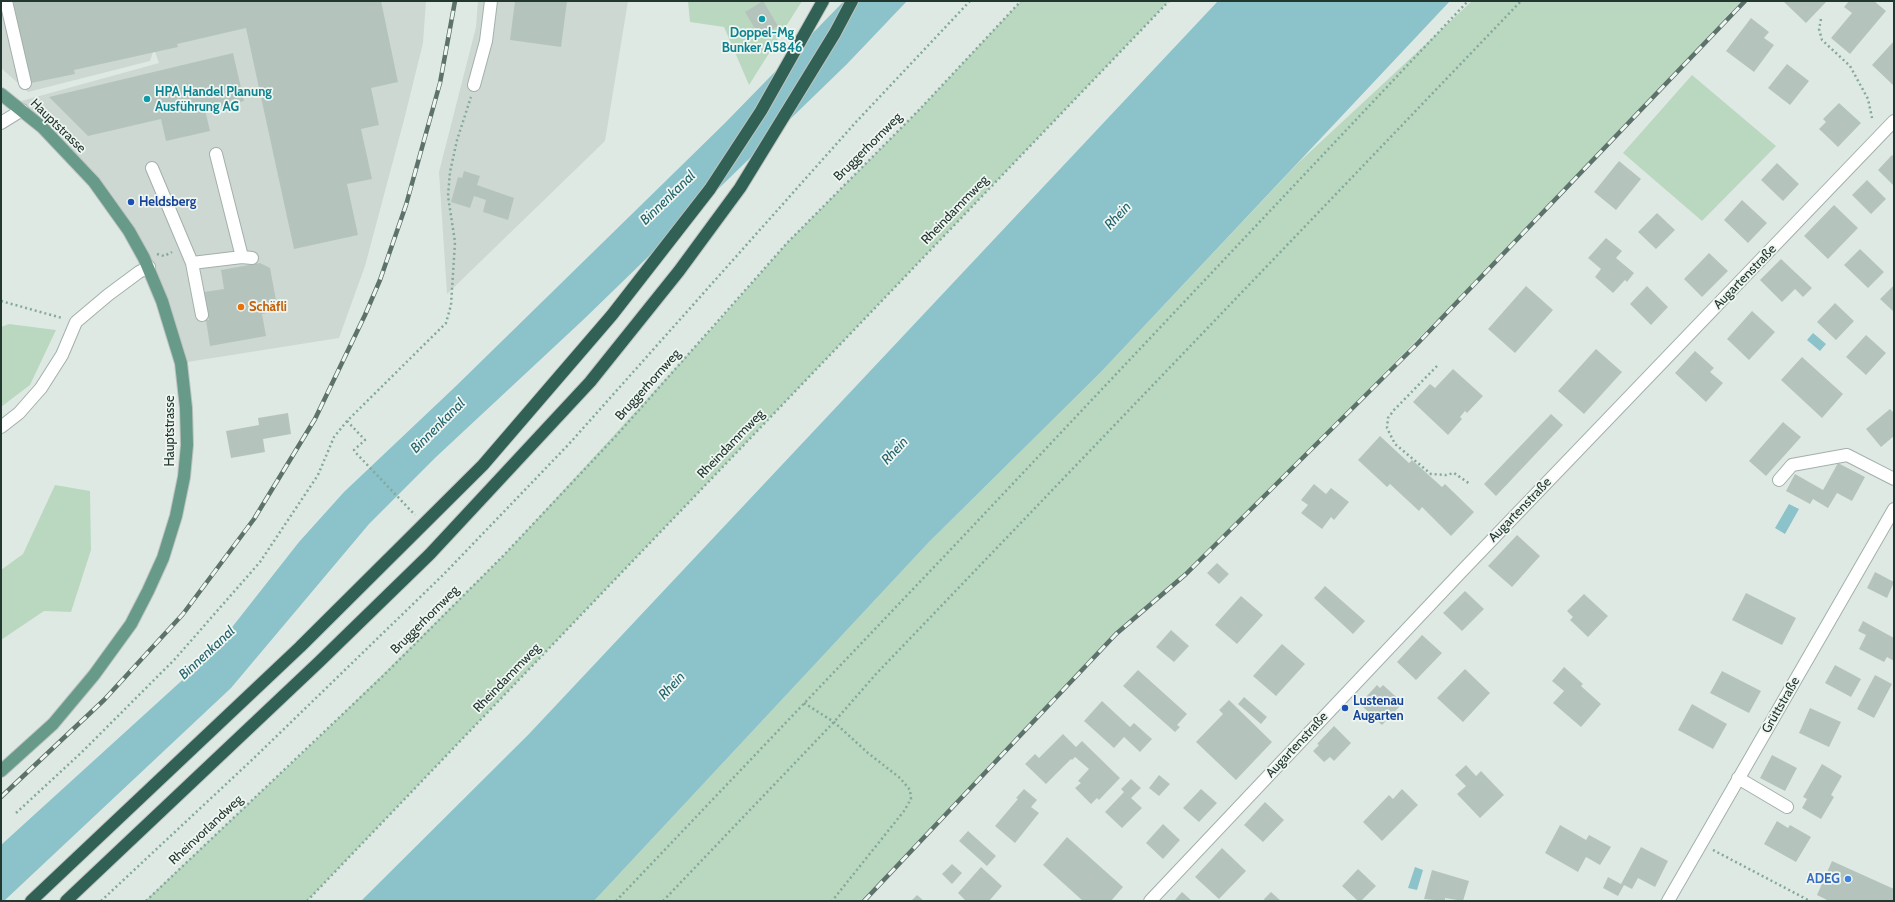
<!DOCTYPE html>
<html>
<head>
<meta charset="utf-8">
<style>
	body { margin:0 }
	#map { position:relative; width:1895px; height:902px; overflow:hidden; background:#dfe9e4; font-family:Cabin,sans-serif }
	canvas { display:block }
	.frame { position:absolute; inset:0; border:2px solid #223730; pointer-events:none }
</style>
</head>
<body>
<div id="map">
<canvas width="1895" height="902"></canvas>
<div class="frame"></div>
</div>
<script>
const context = document.querySelector('canvas').getContext('2d');
context.lineJoin = 'round';
function paint(path, color) { context.fillStyle = color; context.fill(path, 'evenodd'); }
const toPath = rows => new Path2D(rows.map(r => 'M' + r).join(''));
function trace(path, color, width, dash) { context.strokeStyle = color; context.lineWidth = width; context.lineCap = dash ? 'butt' : 'round'; context.setLineDash(dash || []); context.stroke(path); }
function drawText(font, color, halo, rows, align = 'center') {
  context.font = font + ' Cabin,sans-serif'; context.lineWidth = 3.5; context.setLineDash([]); context.textBaseline = 'middle'; context.strokeStyle = halo; context.fillStyle = color; for (const [text, x, y, turn = 0] of rows) {
    context.save(); context.translate(x, y); context.rotate((+turn || 0) * Math.PI / 180); context.textAlign = isNaN(turn) ? turn : align; if (halo) context.strokeText(text, 0, 0); context.fillText(text, 0, 0); context.restore();
  }
}
paint(toPath([
	[1,1,426,1,423,43,404,120,365,266,339,338,181,363,162,301,111,205,14,103,159,63,154,49,150,61,28,92,1,68],
	[478,1,628,1,605,141,447,294,439,172,476,27]
]), '#cdd8d3');
paint(toPath([
	[688,1,802,1,749,85,724,27,690,22],
	[1021,1,1169,1,307,901,145,901,316,740,503,556,715,325,787,243,919,110],
	[1472,1,1741,1,1570,185,1186,574,1116,634,863,901,594,901,929,542,1100,373,1298,163],
	[1692,75,1776,146,1702,221,1623,153],
	[9,324,56,330,30,385,1,407,1,327],
	[55,485,90,491,91,550,71,612,44,611,1,640,1,570,23,554]
]), '#bad8c0');
paint(toPath([
	[844,1,907,1,847,64,583,320,436,457,369,524,231,688,4,901,1,901,1,845,211,654,299,542,344,492,456,386,725,123],
	[1218,1,1450,1,1100,373,929,542,594,901,361,901,528,735],
	[1813,333,1826,344,1820,351,1807,340],
	[1789,504,1799,509,1785,534,1775,528],
	[1415,867,1423,870,1417,890,1408,888]
]), '#8cc2c9');
paint(toPath([
	[13,1,381,1,398,82,371,88,379,125,361,129,372,179,347,184,358,235,294,249,246,28,177,44,178,47,74,70,75,74,31,83],
	[515,1,567,1,561,47,510,40],
	[763,1,778,26,760,37,745,12],
	[1785,1,1827,1,1806,23,1784,2],
	[1849,1,1874,1,1886,11,1850,54,1831,38,1852,13,1844,7],
	[1751,18,1769,32,1764,38,1774,45,1754,72,1726,51],
	[1894,41,1894,84,1893,85,1872,65],
	[233,53,244,101,205,110,210,131,166,141,161,119,88,136,49,97],
	[1787,64,1809,81,1790,105,1768,88],
	[1839,103,1861,123,1838,147,1819,129,1826,122,1823,119],
	[1892,155,1894,157,1894,186,1878,170],
	[1619,161,1641,179,1616,210,1594,192],
	[1777,163,1799,184,1783,201,1761,180],
	[464,171,480,176,477,185,514,198,508,220,483,212,486,200,474,196,470,208,451,202,458,177,462,178],
	[1867,180,1886,199,1871,214,1852,195],
	[1742,200,1767,223,1748,243,1724,220],
	[1834,205,1858,228,1828,259,1804,236],
	[1657,213,1675,230,1656,249,1638,232],
	[1606,238,1622,251,1616,258,1634,273,1627,282,1625,280,1613,293,1595,277,1601,269,1588,258],
	[1860,249,1884,272,1868,288,1844,265],
	[1709,253,1728,271,1702,297,1684,279],
	[1781,259,1812,288,1803,297,1795,289,1782,302,1760,280],
	[260,263,270,268,278,311,262,314,266,336,210,346,206,320,209,320,204,302,204,292,224,289,221,270],
	[1894,285,1894,312,1880,299],
	[1526,286,1553,310,1515,353,1488,329],
	[1647,286,1668,307,1651,325,1630,304],
	[1835,303,1854,321,1836,340,1817,322],
	[1752,311,1775,332,1749,360,1727,339],
	[1866,335,1886,353,1866,375,1846,357],
	[1596,349,1622,372,1584,414,1558,391],
	[1695,351,1714,368,1710,372,1723,383,1706,402,1675,373],
	[1802,357,1843,394,1822,418,1781,380],
	[1453,369,1483,396,1467,413,1465,411,1460,417,1462,419,1448,435,1413,402,1430,384,1435,388],
	[1890,409,1894,413,1894,436,1881,447,1866,429],
	[288,413,291,434,263,439,265,452,231,458,226,431,259,425,258,418],
	[1551,414,1563,425,1496,496,1484,484],
	[1783,422,1801,437,1766,476,1749,461],
	[1380,436,1409,463,1412,460,1442,487,1445,484,1474,512,1451,536,1422,507,1419,511,1390,484,1387,487,1358,460],
	[1838,463,1865,477,1852,501,1837,493,1828,508,1813,499,1810,504,1786,491,1795,474,1823,490],
	[1314,484,1326,494,1331,488,1349,502,1334,520,1331,517,1322,529,1301,513,1308,505,1301,500],
	[1517,535,1540,556,1512,587,1488,566],
	[1217,563,1229,574,1219,584,1207,573],
	[1875,572,1894,582,1887,598,1867,588],
	[1325,586,1365,621,1353,634,1314,598],
	[1465,591,1484,609,1462,631,1443,613],
	[1746,593,1796,618,1782,645,1732,620],
	[1584,594,1608,616,1588,637,1570,620,1573,617,1567,611],
	[1241,596,1263,615,1237,644,1215,625],
	[1863,621,1894,638,1894,661,1887,657,1884,662,1859,649,1866,635,1858,631],
	[1171,630,1189,646,1174,662,1156,647],
	[1422,635,1442,653,1416,680,1397,662],
	[1282,644,1305,664,1276,696,1253,676],
	[1835,665,1861,679,1851,697,1825,683],
	[1564,667,1583,684,1581,686,1601,704,1581,727,1553,703,1564,691,1552,681],
	[1465,669,1490,693,1463,722,1437,698],
	[1138,670,1187,714,1177,725,1180,727,1175,732,1123,686],
	[1722,671,1761,691,1749,713,1710,693],
	[1875,675,1892,684,1874,718,1857,709],
	[1377,685,1380,688,1383,685,1403,703,1382,725,1362,706,1369,699,1366,697],
	[1244,697,1267,717,1261,724,1238,704],
	[1229,700,1272,742,1236,780,1196,742,1223,714,1219,710],
	[1102,701,1130,727,1134,723,1152,739,1140,752,1124,737,1114,748,1084,721],
	[1692,704,1727,724,1713,749,1678,730],
	[1810,708,1841,722,1829,747,1799,733],
	[1334,726,1351,743,1334,761,1330,757,1324,762,1313,751,1319,745,1317,744],
	[1063,734,1076,747,1082,741,1120,778,1099,800,1097,798,1091,804,1075,788,1081,783,1078,781,1089,769,1075,757,1072,760,1071,759,1046,784,1025,764,1035,754,1039,758],
	[1772,755,1797,768,1785,791,1760,778],
	[1822,764,1842,776,1831,795,1834,797,1821,819,1802,808,1807,799,1803,797],
	[1466,765,1476,776,1481,771,1504,795,1480,818,1457,794,1466,786,1455,775],
	[1159,775,1170,784,1159,796,1149,788],
	[1131,779,1141,788,1131,798,1142,808,1122,828,1105,812,1124,792,1121,789],
	[1024,789,1037,800,1031,807,1039,813,1015,843,995,826,1018,799,1016,798],
	[1201,789,1217,803,1199,822,1183,808],
	[1402,789,1418,805,1382,841,1363,822,1389,795,1393,799],
	[1265,802,1284,820,1263,842,1244,825],
	[1777,821,1788,828,1790,825,1811,837,1796,862,1764,844],
	[1163,824,1180,840,1163,859,1146,843],
	[1560,825,1586,840,1589,835,1611,847,1600,865,1586,857,1578,872,1545,853],
	[968,831,996,856,987,866,959,841],
	[1067,837,1123,887,1111,901,1083,901,1043,865],
	[1641,847,1668,861,1655,887,1638,878,1632,889,1624,885,1618,896,1603,888,1608,877,1621,884],
	[1222,848,1246,871,1219,899,1195,877],
	[1832,861,1894,889,1894,901,1829,901,1817,895],
	[952,864,962,873,952,884,942,874],
	[981,867,1002,886,989,901,966,901,958,893],
	[1358,869,1376,886,1361,901,1358,901,1342,886],
	[1432,870,1469,881,1463,901,1445,898,1445,901,1424,899],
	[1182,892,1192,901,1174,901],
	[1271,892,1281,901,1265,901,1264,899],
	[917,895,924,901,911,901]
]), '#b5c3bd');
const minor = toPath([
	[6,1,25,83],
	[474,85,486,41,491,1],
	[1,123,22,110],
	[216,154,242,257],
	[152,168,192,263,202,315],
	[192,263,242,257,252,258],
	[1,427,19,413,41,388,62,355,76,322,108,295,139,272,149,267],
	[1779,480,1792,465,1847,455,1894,479],
	[1738,778,1787,807],
	[1150,901,1461,572,1894,121],
	[1668,901,1894,509]
]);
const major = toPath([
	[1,94,42,127,94,182,129,231,144,258,162,301,181,363,186,408,187,445,184,477,176,516,163,558,148,591,131,624,94,675,53,724,1,771]
]);
const highway = toPath([
	[31,901,300,647,483,465,612,315,710,189,761,111,823,1],
	[66,901,319,662,430,554,590,382,679,271,740,188,835,33,852,1]
]);
trace(minor, '#a3b0aa', 14);
trace(major, '#bdc3c1', 14);
trace(highway, '#bdc3c1', 14);
trace(toPath([
	[1821,19,1819,29,1822,40,1850,66,1868,99,1872,118],
	[157,254,164,256,172,252],
	[1,301,62,318],
	[1437,366,1394,410,1388,418,1387,428,1395,444,1431,474,1446,475,1454,473,1470,484],
	[347,421,365,440,354,450,356,453,415,515],
	[804,703,834,722,868,753,900,778,910,790,911,799,904,811,832,901],
	[16,813,82,752,175,659,260,562,318,475,334,437,347,421,446,323,451,305,455,242,448,196,450,172,457,140,471,97],
	[1713,850,1810,901],
	[101,901,254,758,444,574,569,444,856,122,970,1],
	[146,901,385,674,503,556,616,436,787,243,919,110,1021,1],
	[307,901,1169,1],
	[616,901,954,546,1468,1],
	[663,901,834,722,876,674,1521,1]
]), '#82a99b', 2.5, [2, 3]);
trace(minor, '#fff', 12);
trace(major, '#689a8a', 12);
trace(highway, '#316054', 12);
const rail = toPath([
	[1,797,104,700,183,614,254,519,315,419,365,315,380,280,406,205,440,83,455,1],
	[864,901,1116,634,1186,574,1418,343,1745,1]
]);
trace(rail, '#5c726b', 4.5);
trace(rail, '#eff6f2', 3, [9]);
for (const [x, y, r, color] of [
	[762,19,4,"#0f9aa8"],
	[147,99,4,"#0f9aa8"],
	[131,202,4,"#1a4fb4"],
	[241,307,4,"#e8710a"],
	[1345,708,4,"#1a4fb4"],
	[1848,879,4,"#3f7fe0"]
]) { const dot = new Path2D(); dot.arc(x, y, r, 0, 2 * Math.PI); context.fillStyle = color; context.fill(dot); trace(dot, '#eff6f2', 1.5); }
drawText('bold 13px', '#0d838f', '#eff6f2', [
	["Doppel-Mg",762,33],
	["Bunker A5846",762,48],
	["HPA Handel Planung",155,92,"left"],
	["Ausführung AG",155,107,"left"]
]);
drawText('13px', '#223730', '#eff6f2', [
	["Hauptstrasse",58,126,44],
	["Bruggerhornweg",868,147,-45],
	["Rheindammweg",955,210,-46],
	["Augartenstraße",1745,277,-46],
	["Bruggerhornweg",648,385,-48],
	["Hauptstrasse",170,431,-90],
	["Rheindammweg",731,444,-46],
	["Augartenstraße",1520,510,-46],
	["Bruggerhornweg",425,620,-45],
	["Rheindammweg",507,678,-46],
	["Grüttstraße",1781,705,-60],
	["Augartenstraße",1297,745,-47],
	["Rheinvorlandweg",206,830,-43]
]);
drawText('bold 13px', '#164399', '#eff6f2', [
	["Heldsberg",139,202],
	["Lustenau",1353,701],
	["Augarten",1353,716]
], 'left');
drawText('bold 13px', '#c56008', '#eff6f2', [
	["Schäfli",249,307]
], 'left');
drawText('bold 13px', '#366cbe', '#eff6f2', [
	["ADEG",1840,879]
], 'right');
drawText('italic 14px', '#23636c', '#eff6f2', [
	["Binnenkanal",668,198,-44],
	["Rhein",1118,216,-47],
	["Binnenkanal",438,426,-45],
	["Rhein",895,451,-47],
	["Binnenkanal",207,653,-43],
	["Rhein",672,686,-47]
]);
</script>
</body>
</html>
